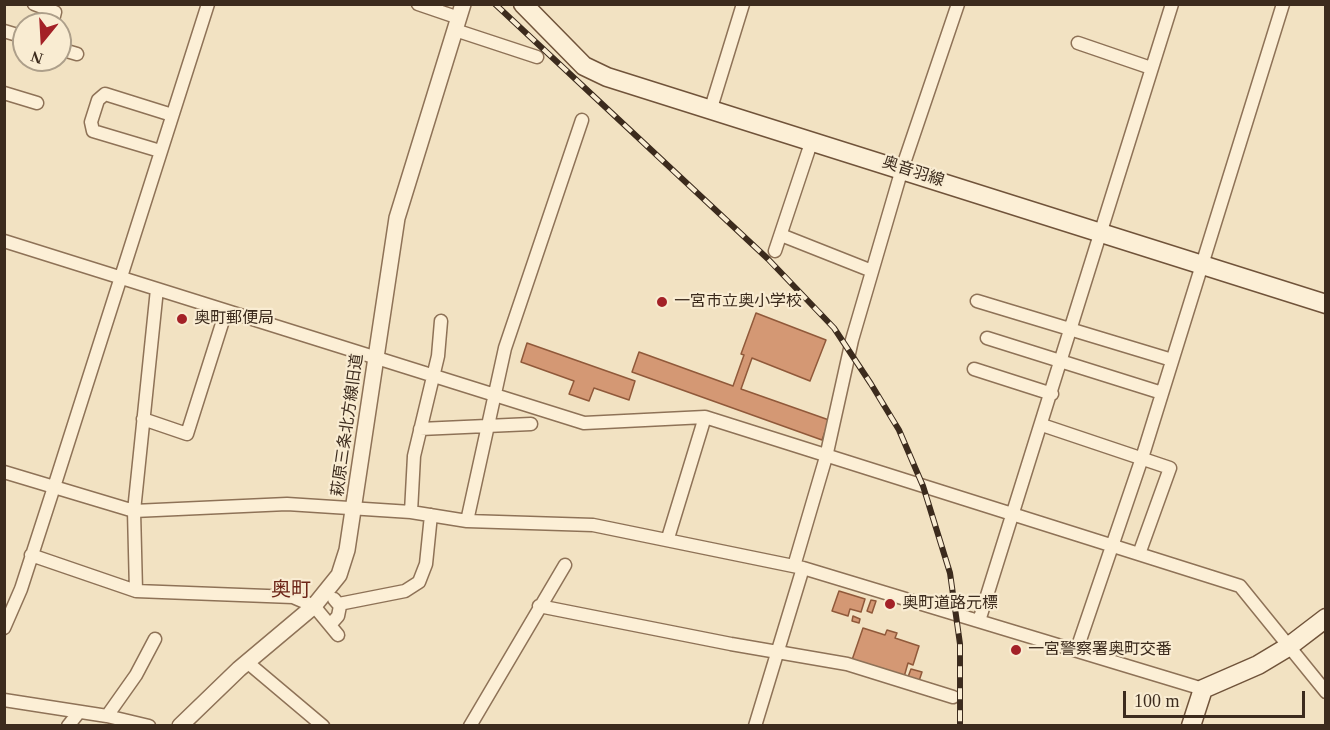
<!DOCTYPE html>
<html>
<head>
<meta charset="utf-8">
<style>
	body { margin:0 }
	#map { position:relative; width:1330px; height:730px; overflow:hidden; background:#f2e2c2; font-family:"Times New Roman",serif }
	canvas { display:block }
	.frame { position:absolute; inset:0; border:6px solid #3c2b1d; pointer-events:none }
	.north { position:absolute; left:12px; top:12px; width:60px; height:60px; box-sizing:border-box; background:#f9ecd2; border:2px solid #ad9f8a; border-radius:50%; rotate:198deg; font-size:16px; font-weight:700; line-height:24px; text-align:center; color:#3c2b1d }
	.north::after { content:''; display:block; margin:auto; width:21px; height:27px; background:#a32127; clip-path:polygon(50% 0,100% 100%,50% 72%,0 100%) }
	.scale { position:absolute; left:1123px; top:691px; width:182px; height:27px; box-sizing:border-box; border:3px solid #3c2b1d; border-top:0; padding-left:8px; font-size:18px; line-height:21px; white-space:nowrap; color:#3c2b1d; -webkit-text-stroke:4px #f9ecd2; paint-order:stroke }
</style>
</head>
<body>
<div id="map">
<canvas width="1330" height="730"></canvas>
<div class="frame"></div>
<div class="north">N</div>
<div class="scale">100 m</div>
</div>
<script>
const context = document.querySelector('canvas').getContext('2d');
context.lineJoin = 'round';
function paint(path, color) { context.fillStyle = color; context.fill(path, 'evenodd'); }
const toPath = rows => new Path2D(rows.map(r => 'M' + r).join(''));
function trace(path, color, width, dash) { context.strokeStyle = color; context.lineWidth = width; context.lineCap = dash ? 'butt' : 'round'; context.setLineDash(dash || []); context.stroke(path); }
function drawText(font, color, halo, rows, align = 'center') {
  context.font = font + ' "Times New Roman","Noto Sans JP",serif'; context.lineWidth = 4.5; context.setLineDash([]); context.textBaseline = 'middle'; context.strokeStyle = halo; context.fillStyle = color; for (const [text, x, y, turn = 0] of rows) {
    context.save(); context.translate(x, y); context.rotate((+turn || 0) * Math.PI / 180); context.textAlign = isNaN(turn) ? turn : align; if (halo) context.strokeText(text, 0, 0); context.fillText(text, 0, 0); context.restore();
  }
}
const building = toPath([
	[756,313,826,340,810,381,752,358,741,389,829,420,822,440,632,372,639,352,733,386,744,355,741,354,756,313],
	[527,343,635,381,629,400,594,388,589,401,569,394,574,381,521,362,527,343],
	[839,591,865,599,861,612,850,609,848,616,832,611,839,591],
	[871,600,876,601,872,613,867,611,871,600],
	[853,616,860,619,859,623,852,621,853,616],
	[863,628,885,635,887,630,897,633,895,638,919,646,913,665,908,663,904,677,852,660,863,628],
	[911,669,922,672,919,681,908,677,911,669]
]);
paint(building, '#d49874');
trace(building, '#90593a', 1.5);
const minor = toPath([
	[34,4,55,12,52,24],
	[418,4,459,18],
	[455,30,537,57],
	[4,31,24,37],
	[1078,43,1151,68],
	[60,49,77,54],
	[4,93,37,103],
	[711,108,743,4],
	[160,151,93,131,91,122,98,100,105,94,172,115],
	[781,235,872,271],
	[4,241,584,423,705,417,1240,586,1326,692],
	[775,251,812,140],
	[977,301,1172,360],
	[987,338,1162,393],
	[974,369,1052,394],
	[143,419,187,434,226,311],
	[1042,425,1170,468,1139,554],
	[420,429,531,424],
	[4,472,134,511,287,504,411,512,467,521,593,525,803,568,1203,689],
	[411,512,414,456,438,356,441,321],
	[467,521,505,348,582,120],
	[668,538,705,417],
	[31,555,136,591,293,597,314,606,338,635],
	[794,566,826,457,852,340,902,169,958,4],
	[136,591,134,511,157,289],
	[339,604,405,591,419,582,426,564,431,515],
	[539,606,731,644,847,664,953,697],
	[979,621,1172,4],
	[330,625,338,616,340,606,334,599],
	[4,628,21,589,54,487,208,4],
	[1077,649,1142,458,1283,4],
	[247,662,323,726],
	[4,700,107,716,149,726],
	[107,716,136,675,155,639],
	[68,726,79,712],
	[470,726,565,565],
	[755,726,803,568]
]);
const tertiary = toPath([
	[180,726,239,669,314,606,339,575,347,550,397,218,463,4]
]);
const secondary = toPath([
	[523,4,584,66,607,77,1326,304],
	[1191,726,1203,689,1258,665,1288,647,1326,618]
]);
trace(minor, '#8e7257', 15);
trace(tertiary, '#8e7257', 18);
trace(secondary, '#70533a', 21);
trace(minor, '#fcefd6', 12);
trace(tertiary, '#fcefd6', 15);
trace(secondary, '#fcefd6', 18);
const rail = toPath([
	[495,4,768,259,834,328,871,384,899,430,923,486,950,573,960,644,960,726]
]);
trace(rail, '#3c2b1d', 6);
trace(rail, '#f9ecd2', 4, [11]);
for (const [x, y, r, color] of [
	[662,302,6,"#a32127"],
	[182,319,6,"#a32127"],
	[890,604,6,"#a32127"],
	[1016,650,6,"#a32127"]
]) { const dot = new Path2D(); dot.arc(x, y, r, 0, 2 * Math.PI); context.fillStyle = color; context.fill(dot); trace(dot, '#f9ecd2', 2); }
drawText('16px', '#3c2b1d', '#f9ecd2', [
	["奥音羽線",913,172,18],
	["萩原三条北方線旧道",348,425,-82]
]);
drawText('16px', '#3c2b1d', '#f9ecd2', [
	["一宮市立奥小学校",674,302],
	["奥町郵便局",194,319],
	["奥町道路元標",902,604],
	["一宮警察署奥町交番",1028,650]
], 'left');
drawText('20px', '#6d2618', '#f9ecd2', [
	["奥町",291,591]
]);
</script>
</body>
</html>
